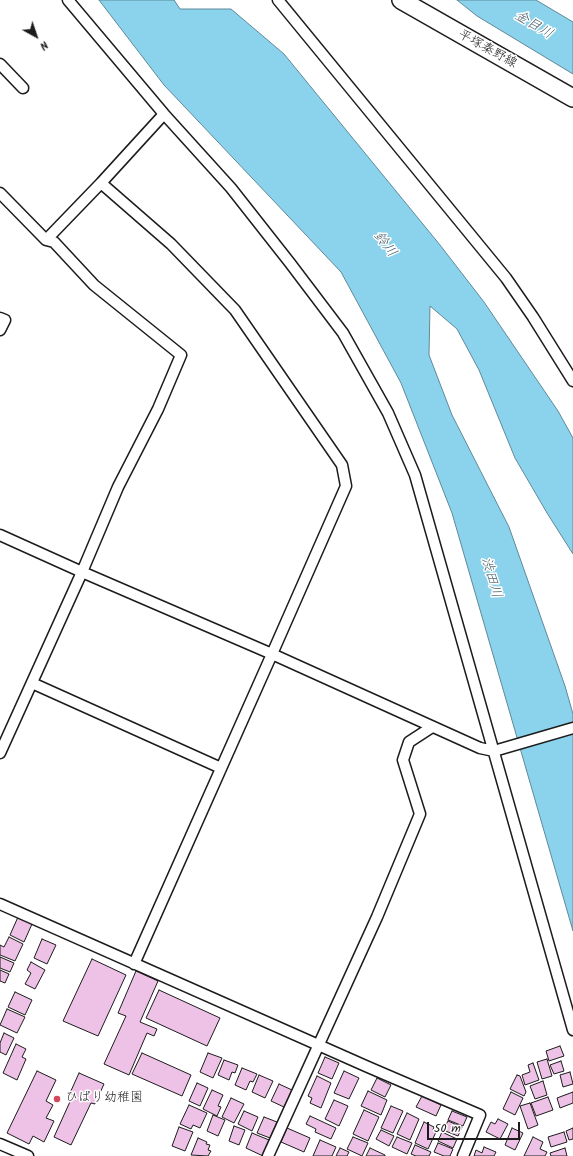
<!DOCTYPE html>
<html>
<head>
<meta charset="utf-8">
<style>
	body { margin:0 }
	#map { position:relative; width:573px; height:1156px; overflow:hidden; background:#fff; font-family:Kalam,sans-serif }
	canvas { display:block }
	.north { position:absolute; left:16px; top:16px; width:40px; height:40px; -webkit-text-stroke:3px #fff; paint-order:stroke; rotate:140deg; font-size:11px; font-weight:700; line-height:16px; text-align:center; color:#1c1c1c }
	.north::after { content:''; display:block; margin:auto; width:14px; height:18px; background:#1c1c1c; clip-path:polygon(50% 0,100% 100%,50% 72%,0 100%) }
	.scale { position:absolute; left:427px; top:1122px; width:93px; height:18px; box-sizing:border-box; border:2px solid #1c1c1c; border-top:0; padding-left:5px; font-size:12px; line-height:14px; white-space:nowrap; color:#1c1c1c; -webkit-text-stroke:3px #fff; paint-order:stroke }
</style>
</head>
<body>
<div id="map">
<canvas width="573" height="1156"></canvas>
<div class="north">N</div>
<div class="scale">50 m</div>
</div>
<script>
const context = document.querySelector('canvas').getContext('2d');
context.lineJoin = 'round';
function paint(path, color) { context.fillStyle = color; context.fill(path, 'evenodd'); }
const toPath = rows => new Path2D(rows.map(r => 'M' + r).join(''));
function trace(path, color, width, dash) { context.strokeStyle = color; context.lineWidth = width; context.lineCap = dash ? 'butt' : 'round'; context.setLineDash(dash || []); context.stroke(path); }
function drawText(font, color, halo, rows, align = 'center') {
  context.font = font + ' Kalam,"Klee One",sans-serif'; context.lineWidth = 3; context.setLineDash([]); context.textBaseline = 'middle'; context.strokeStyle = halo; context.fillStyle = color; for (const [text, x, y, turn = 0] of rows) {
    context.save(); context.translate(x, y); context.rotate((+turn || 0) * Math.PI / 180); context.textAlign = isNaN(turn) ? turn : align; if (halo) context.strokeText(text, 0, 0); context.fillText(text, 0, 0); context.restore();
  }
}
const water = toPath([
	[99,0,174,0,180,9,231,9,284,54,440,245,484,302,558,411,573,438,573,554,547,513,515,458,479,370,457,329,430,306,429,355,452,415,509,527,565,686,573,714,573,931,452,513,401,383,341,272,164,85,99,0],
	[457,0,536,0,573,22,573,74,477,16,457,0]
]);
paint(water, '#8bd2ec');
trace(water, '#5f8999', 1);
const building = toPath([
	[18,917,32,924,24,942,10,935,18,917],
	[9,937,23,944,15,961,0,955,0,945,4,947,9,937],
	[42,939,56,945,47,964,34,958,42,939],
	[0,957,14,963,10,972,0,968,0,957],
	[92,959,126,975,98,1036,63,1021,92,959],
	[31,962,45,970,35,989,25,984,31,973,27,970,31,962],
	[0,970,9,974,5,983,0,981,0,970],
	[136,971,158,981,140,1022,157,1029,154,1036,147,1033,129,1075,104,1064,126,1016,118,1013,136,971],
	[159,990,220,1018,207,1046,146,1018,159,990],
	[15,992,32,1000,25,1015,8,1007,15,992],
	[7,1009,25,1017,17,1033,0,1025,7,1009],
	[4,1033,14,1038,6,1055,0,1052,0,1043,4,1033],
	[16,1044,26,1049,22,1057,26,1059,17,1080,3,1073,16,1044],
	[560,1046,564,1056,549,1061,546,1051,560,1046],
	[142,1053,191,1075,182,1096,132,1074,142,1053],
	[208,1053,222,1058,213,1078,200,1072,208,1053],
	[325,1057,339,1063,332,1079,318,1073,325,1057],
	[547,1059,552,1076,542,1079,537,1062,547,1059],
	[224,1060,238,1065,235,1073,232,1072,229,1080,218,1075,224,1060],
	[561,1061,564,1071,554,1074,550,1065,561,1061],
	[533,1063,539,1080,525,1085,522,1075,530,1072,528,1065,533,1063],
	[242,1068,257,1074,253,1082,250,1081,246,1090,235,1085,242,1068],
	[37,1071,56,1080,46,1101,53,1105,46,1118,54,1121,44,1142,33,1136,29,1144,7,1133,37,1071],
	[344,1071,359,1078,349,1099,334,1093,344,1071],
	[570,1072,573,1084,563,1087,560,1075,570,1072],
	[79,1073,104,1084,95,1104,91,1103,71,1145,54,1137,73,1095,70,1093,79,1073],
	[259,1075,273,1081,265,1098,252,1092,259,1075],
	[517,1075,520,1076,526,1092,524,1096,510,1089,517,1075],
	[317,1076,331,1083,321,1108,310,1103,312,1098,308,1096,317,1076],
	[377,1078,391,1085,385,1097,371,1090,377,1078],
	[543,1081,547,1095,535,1099,530,1086,543,1081],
	[197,1083,208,1088,200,1106,189,1101,197,1083],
	[279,1084,292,1090,284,1107,271,1101,279,1084],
	[212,1090,223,1095,218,1106,221,1107,217,1116,203,1109,212,1090],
	[368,1091,387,1100,381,1115,361,1106,368,1091],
	[511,1092,523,1098,515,1115,503,1109,511,1092],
	[573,1092,573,1103,560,1108,557,1098,573,1092],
	[422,1096,441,1105,436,1116,416,1107,422,1096],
	[548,1097,553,1110,536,1116,531,1103,548,1097],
	[231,1098,244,1104,234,1123,222,1117,231,1098],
	[334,1100,348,1106,339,1126,325,1119,334,1100],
	[530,1103,538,1125,528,1129,520,1106,530,1103],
	[189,1105,207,1113,200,1128,193,1125,191,1129,180,1124,189,1105],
	[391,1106,403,1111,393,1133,381,1128,391,1106],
	[364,1110,379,1117,368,1141,353,1134,364,1110],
	[244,1111,258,1117,252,1131,238,1124,244,1111],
	[452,1111,467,1117,463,1126,448,1120,452,1111],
	[407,1113,419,1119,410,1140,397,1134,407,1113],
	[213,1115,225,1120,218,1136,207,1131,213,1115],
	[310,1116,336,1128,331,1139,315,1132,316,1129,306,1124,310,1116],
	[264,1117,277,1122,270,1138,257,1133,264,1117],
	[498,1119,508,1124,500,1139,486,1132,491,1122,495,1124,498,1119],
	[448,1121,462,1127,458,1136,443,1130,448,1121],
	[424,1122,434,1127,433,1130,436,1132,428,1149,415,1143,424,1122],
	[234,1126,245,1130,239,1145,229,1141,234,1126],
	[179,1127,193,1132,185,1151,172,1146,179,1127],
	[287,1128,310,1138,304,1152,281,1142,287,1128],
	[512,1128,523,1133,515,1150,505,1145,512,1128],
	[573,1128,573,1139,569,1140,566,1131,573,1128],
	[381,1130,394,1136,389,1146,376,1139,381,1130],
	[442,1132,457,1139,453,1148,438,1141,442,1132],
	[564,1132,567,1142,551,1147,548,1137,564,1132],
	[252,1133,269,1140,263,1156,246,1148,252,1133],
	[353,1137,368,1143,362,1156,347,1149,353,1137],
	[397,1137,412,1143,407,1154,392,1147,397,1137],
	[533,1137,543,1142,540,1149,547,1152,545,1156,524,1156,533,1137],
	[198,1138,207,1142,206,1144,210,1145,208,1150,211,1151,208,1156,191,1155,198,1138],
	[320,1140,336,1147,332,1156,313,1156,320,1140],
	[438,1143,453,1149,450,1156,444,1156,434,1152,438,1143],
	[415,1145,431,1152,429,1156,416,1156,411,1154,415,1145],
	[484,1147,496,1152,494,1156,474,1156,476,1150,482,1153,484,1147],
	[340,1148,349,1152,347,1156,336,1156,340,1148],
	[370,1148,385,1155,385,1156,366,1156,370,1148],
	[565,1148,567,1156,551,1156,550,1153,565,1148]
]);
paint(building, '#eec1e6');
trace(building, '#1c1c1c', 1);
const minor = toPath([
	[68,0,164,114,231,188,290,263,343,333,388,413,415,475,573,1030],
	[278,0,506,278,533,317,573,381],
	[0,64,23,88],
	[101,183,171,244,235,310,342,465,346,486,272,654,134,964],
	[0,193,46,240,54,242,94,285,181,355,158,409,118,487,82,572,0,753],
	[46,240,101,183,164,114],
	[0,318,5,320,0,330],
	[0,535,82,572,272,654,480,748,494,751,573,728],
	[32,683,221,768],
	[0,904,368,1067,480,1115,463,1156],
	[0,1144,28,1156],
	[268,1156,377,917,420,814,403,760,409,742,432,727]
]);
const primary = toPath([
	[401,0,573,98]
]);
trace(minor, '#1c1c1c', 13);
trace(primary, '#1c1c1c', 20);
trace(minor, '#fff', 10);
trace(primary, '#fff', 17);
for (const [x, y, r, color] of [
	[57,1099,4,"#d1495b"]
]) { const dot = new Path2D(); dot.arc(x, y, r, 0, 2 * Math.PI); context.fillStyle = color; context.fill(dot); trace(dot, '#fff', 1.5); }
drawText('13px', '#1c1c1c', '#fff', [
	["平塚秦野線",487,50,29]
]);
drawText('13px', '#1c1c1c', '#fff', [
	["ひばり幼稚園",65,1099]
], 'left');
drawText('italic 14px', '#435c65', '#fff', [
	["金目川",533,26,31],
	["鈴川",384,245,53],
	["渋田川",490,578,74]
]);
</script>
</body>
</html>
